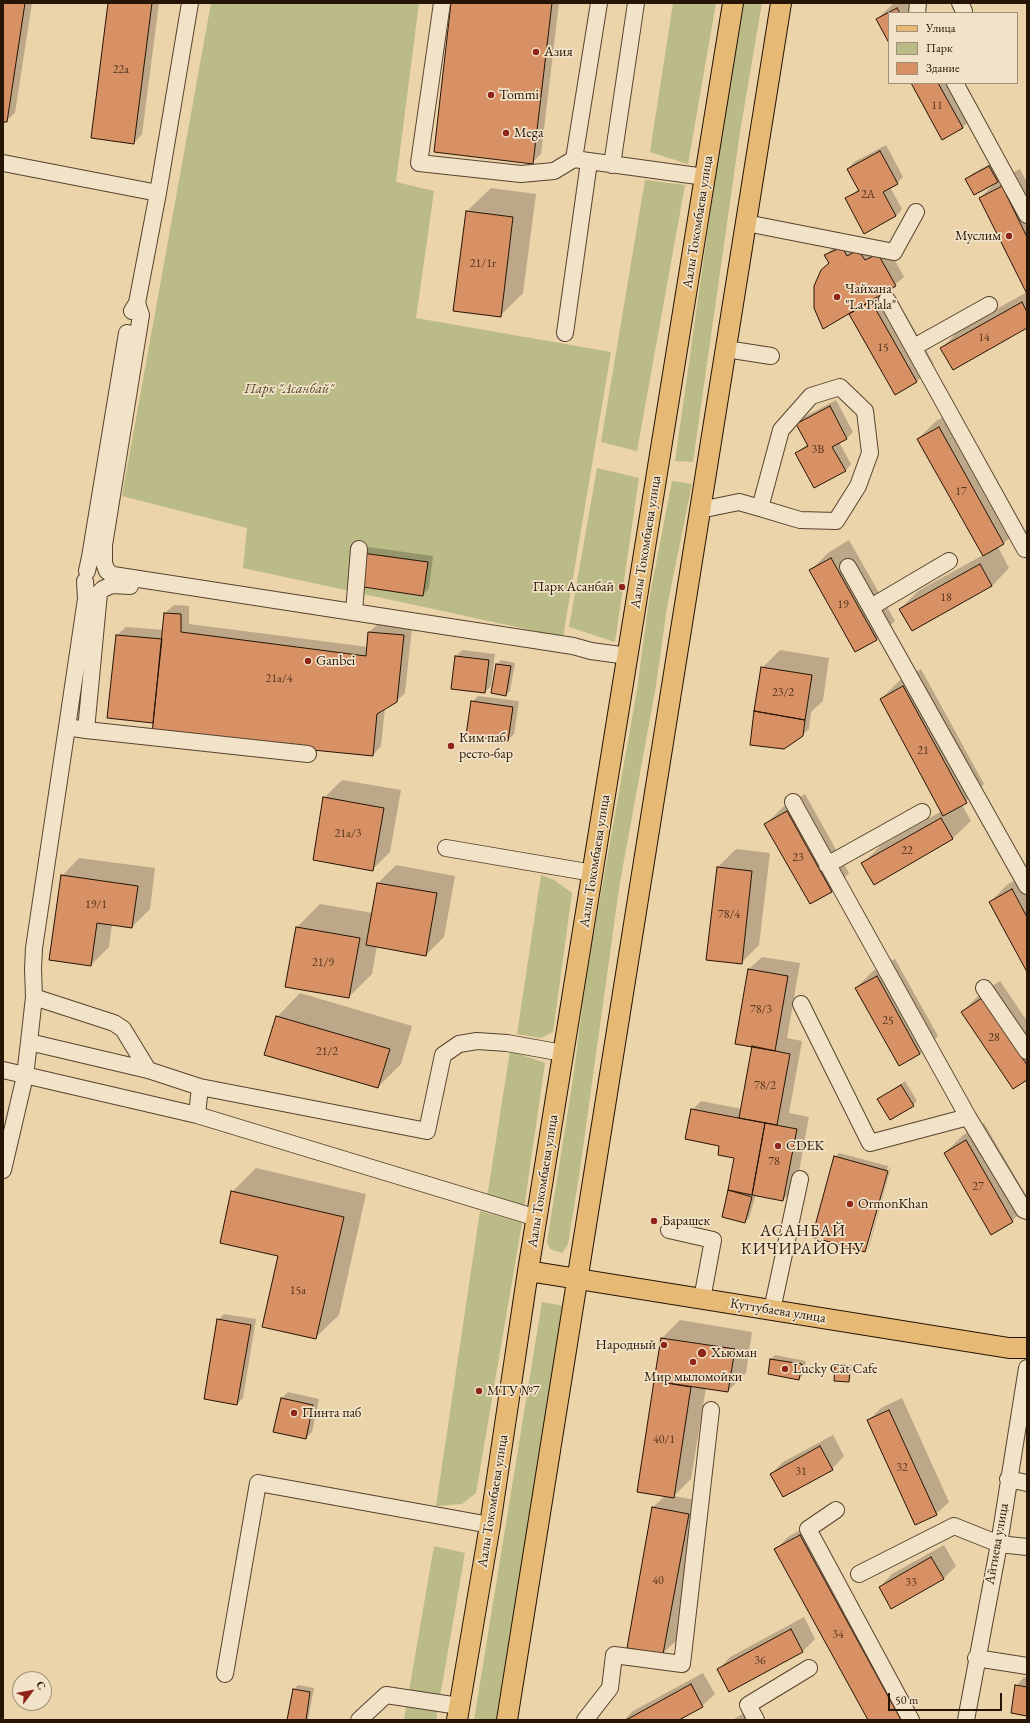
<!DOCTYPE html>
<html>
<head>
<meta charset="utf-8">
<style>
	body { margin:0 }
	#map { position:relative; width:1030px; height:1723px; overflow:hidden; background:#ebd3aa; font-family:"EB Garamond",serif }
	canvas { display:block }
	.frame { position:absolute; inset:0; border:4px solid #261404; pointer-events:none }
	.legend { position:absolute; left:888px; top:12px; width:130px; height:72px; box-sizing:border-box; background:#f2e2c8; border:1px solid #a0907a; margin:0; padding:5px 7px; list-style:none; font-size:12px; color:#261404 }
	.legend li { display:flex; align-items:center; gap:8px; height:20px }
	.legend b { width:20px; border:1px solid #a0907a }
	.north { position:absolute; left:12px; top:1671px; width:40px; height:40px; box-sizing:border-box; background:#f2e2c8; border:1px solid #a0907a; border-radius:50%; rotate:58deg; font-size:11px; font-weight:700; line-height:16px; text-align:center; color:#261404 }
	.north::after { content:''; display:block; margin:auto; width:14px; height:18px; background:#8f2418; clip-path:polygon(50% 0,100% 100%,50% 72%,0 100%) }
	.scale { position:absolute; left:888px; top:1693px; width:114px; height:18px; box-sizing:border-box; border:2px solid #261404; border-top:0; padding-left:5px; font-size:12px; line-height:14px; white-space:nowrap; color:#261404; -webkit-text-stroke:3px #f2e2c8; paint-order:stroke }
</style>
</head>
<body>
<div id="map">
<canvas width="1030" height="1723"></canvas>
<div class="frame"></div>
<ul class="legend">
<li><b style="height:5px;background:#e6ba75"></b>Улица</li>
<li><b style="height:11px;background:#babb86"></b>Парк</li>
<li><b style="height:11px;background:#d79165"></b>Здание</li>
</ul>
<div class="north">С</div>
<div class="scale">50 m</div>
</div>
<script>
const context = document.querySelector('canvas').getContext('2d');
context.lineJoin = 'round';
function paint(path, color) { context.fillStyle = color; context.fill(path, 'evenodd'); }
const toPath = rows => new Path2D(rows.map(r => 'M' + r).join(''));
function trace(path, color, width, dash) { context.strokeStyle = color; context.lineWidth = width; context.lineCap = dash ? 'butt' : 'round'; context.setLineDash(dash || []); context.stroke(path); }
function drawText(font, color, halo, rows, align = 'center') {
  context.font = font + ' "EB Garamond",serif'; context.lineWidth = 3.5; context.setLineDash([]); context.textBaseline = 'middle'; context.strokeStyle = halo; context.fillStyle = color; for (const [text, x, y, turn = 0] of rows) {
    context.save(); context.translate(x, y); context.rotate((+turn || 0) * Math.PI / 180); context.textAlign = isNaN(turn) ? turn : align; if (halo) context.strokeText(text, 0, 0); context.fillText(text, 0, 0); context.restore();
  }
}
paint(toPath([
	[211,3,419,3,396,182,434,191,416,318,611,352,563,637,243,568,247,528,122,496],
	[673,3,716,3,688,164,650,152],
	[740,3,762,3,740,132,693,462,675,461],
	[645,180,685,185,637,451,601,442],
	[597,468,639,478,615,642,569,627],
	[672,481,692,484,667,607,656,686,620,882,579,1176,568,1244,562,1253,550,1249,547,1242,573,1079,586,978,637,690,649,600],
	[541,875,554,880,572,893,553,1032,541,1038,517,1034],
	[510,1051,545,1063,524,1208,487,1198],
	[480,1211,522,1223,476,1493,462,1504,436,1506],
	[542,1302,564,1306,560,1327,496,1720,474,1720],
	[434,1546,465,1553,436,1720,404,1720]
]), '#babb86');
paint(toPath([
	[3,3,32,3,15,113,6,121,3,121],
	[109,3,159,3,142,134,134,143],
	[452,3,559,3,541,154,533,162],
	[894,3,922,3,927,13,889,13,889,41,877,19],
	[912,83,965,83,980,110,962,128],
	[886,145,903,177,897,183,890,187,902,209,896,216,846,199,859,189,848,169,854,162],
	[995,161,999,179,1020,169,1027,183,1027,292,980,198,995,183,967,179,973,173],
	[491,188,536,194,523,293,500,316,455,310,467,211],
	[887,246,904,277,891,288,934,364,916,382,895,394,849,312,826,255,834,247],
	[1027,292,1027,327,942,348,959,330],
	[836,400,853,432,847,438,839,442,851,464,845,471,796,453,808,444,798,424,804,417],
	[957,410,1022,525,1004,543,998,547,1009,568,992,586,900,609,918,591,983,555,918,439,936,421],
	[849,540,895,621,877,639,856,651,811,570,829,552],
	[369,547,433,556,429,588,423,595,363,553],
	[174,605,189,606,189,624,368,647,369,632,378,624,412,627,405,693,397,701,385,708,381,746,373,755,155,722,109,717,117,635,126,627,164,630,165,613],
	[462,650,495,654,491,686,485,692,456,656],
	[780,650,829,658,823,701,811,712,809,729,802,735,762,668],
	[501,660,515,663,510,691,506,695,497,664],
	[921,669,984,784,962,805,971,821,953,838,874,884,863,864,880,846,942,811,881,699,899,681],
	[478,696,519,701,514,734,508,740,472,702],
	[342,780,401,790,390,852,372,870,324,798],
	[805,794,849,873,831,891,766,824,784,806],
	[736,849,770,853,759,945,741,963,707,959,718,867],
	[79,858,155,868,150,909,132,927,112,924,109,947,91,965,62,876],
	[396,865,455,876,444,937,426,955,377,946,372,974,349,997,297,927,320,904,373,913,378,883],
	[1027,874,1027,970,990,902,1008,884],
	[762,957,800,963,787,1038,802,1041,789,1113,809,1117,796,1187,783,1200,756,1194,749,1218,745,1222,729,1191,736,1157,721,1145,692,1110,701,1101,742,1109,753,1046,736,1043,749,969],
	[895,959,938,1036,920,1054,856,988,874,970],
	[1000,981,1027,1021,1027,1078,962,1012,980,994],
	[300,993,412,1026,401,1064,378,1087,277,1017],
	[905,1081,917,1101,913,1105,879,1099],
	[984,1123,1027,1197,1027,1206,1012,1221,945,1153,963,1135],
	[839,1153,888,1166,865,1248,868,1248,890,1167,891,1167,869,1247,865,1251,835,1157],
	[256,1168,366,1194,339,1315,315,1338,279,1255,232,1192],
	[224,1314,256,1319,243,1398,237,1404,218,1320],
	[680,1320,752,1332,746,1373,728,1391,706,1388,691,1479,674,1496,701,1501,676,1641,663,1653,653,1507,665,1496,638,1492,662,1338],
	[775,1355,806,1361,803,1375,799,1379,771,1359],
	[837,1364,852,1365,850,1380,849,1381,836,1366],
	[288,1392,319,1399,312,1432,306,1438,282,1398],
	[902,1398,949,1502,936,1514,868,1421,881,1408],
	[833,1435,844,1456,832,1469,771,1474,783,1462],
	[812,1523,920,1720,869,1720,776,1549,788,1537],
	[944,1545,956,1566,943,1579,880,1587,892,1574],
	[804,1617,815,1639,803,1651,730,1691,718,1670,730,1657],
	[703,1673,715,1694,702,1706,677,1720,624,1720,633,1711],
	[1024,1677,1027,1678,1027,1715,1016,1686],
	[298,1685,314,1688,308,1720,288,1720,294,1690],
	[753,1708,759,1720,732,1720]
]), '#0003');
const building = toPath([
	[3,3,25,3,7,122,3,122,3,3],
	[108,3,152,3,134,144,91,138,108,3],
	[451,3,552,3,533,164,434,152,451,3],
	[897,8,900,13,889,13,889,43,876,19,897,8],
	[911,83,938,83,963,128,942,140,911,83],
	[880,151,898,184,883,192,896,216,864,234,845,198,859,191,847,169,880,151],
	[989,166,998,182,974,195,965,179,989,166],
	[1002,186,1027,237,1027,294,979,198,1002,186],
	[466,211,513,217,501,317,453,311,466,211],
	[842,247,847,256,858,250,865,260,878,254,896,286,823,329,814,308,814,286,821,270,829,263,824,255,842,247],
	[871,301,917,382,895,395,849,314,871,301],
	[1022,302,1027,312,1027,328,953,370,940,348,1022,302],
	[830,406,847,439,832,447,846,471,814,488,795,453,808,446,796,424,830,406],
	[939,427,1004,544,983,556,917,439,939,427],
	[362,553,428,562,423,596,357,586,362,553],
	[831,558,877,640,855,652,809,570,831,558],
	[980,564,992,586,912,631,899,609,980,564],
	[164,613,181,614,181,632,366,656,368,632,404,635,397,702,377,714,373,756,152,734,164,613],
	[116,635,162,639,153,723,107,718,116,635],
	[455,656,489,660,485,693,451,689,455,656],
	[496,664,511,666,506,696,491,693,496,664],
	[761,667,812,675,805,720,754,711,761,667],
	[903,686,967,803,943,816,880,699,903,686],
	[471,701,513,707,508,741,466,735,471,701],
	[754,711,805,720,803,736,784,749,750,745,754,711],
	[323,797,384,808,373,871,313,860,323,797],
	[787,811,832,892,810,904,764,824,787,811],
	[941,818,953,839,874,885,861,863,941,818],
	[717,867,752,871,742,964,706,960,717,867],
	[61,875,138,886,132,928,97,923,91,966,49,960,61,875],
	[377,883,437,893,426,956,366,945,377,883],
	[1012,889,1027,917,1027,972,989,902,1012,889],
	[296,927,360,938,349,998,285,987,296,927],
	[748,969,788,976,775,1051,735,1044,748,969],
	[877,976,920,1054,899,1066,855,988,877,976],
	[982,998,1027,1065,1027,1080,1013,1089,961,1012,982,998],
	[276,1016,390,1049,378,1088,264,1055,276,1016],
	[752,1046,790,1054,777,1125,739,1118,752,1046],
	[901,1085,914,1106,890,1120,877,1099,901,1085],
	[691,1109,765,1123,752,1195,728,1190,734,1158,718,1155,719,1146,685,1139,691,1109],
	[765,1123,797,1129,783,1201,752,1195,765,1123],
	[966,1140,1013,1222,991,1235,944,1153,966,1140],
	[834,1156,888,1171,865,1252,812,1237,834,1156],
	[728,1190,752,1197,745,1223,722,1217,728,1190],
	[231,1191,344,1217,316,1339,262,1327,278,1256,220,1243,231,1191],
	[217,1319,251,1325,237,1405,204,1399,217,1319],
	[661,1338,735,1349,728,1392,654,1381,661,1338],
	[770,1359,802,1364,799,1380,768,1374,770,1359],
	[835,1365,850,1366,849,1382,834,1381,835,1365],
	[654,1381,691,1387,674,1498,637,1492,654,1381],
	[281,1398,313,1405,306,1439,273,1432,281,1398],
	[889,1410,937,1515,915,1525,867,1420,889,1410],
	[820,1446,833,1470,783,1497,770,1474,820,1446],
	[652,1507,689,1514,663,1654,627,1648,652,1507],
	[800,1535,901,1720,868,1720,774,1549,800,1535],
	[931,1557,944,1579,891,1609,879,1587,931,1557],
	[791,1629,803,1652,729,1692,717,1669,791,1629],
	[691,1684,703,1707,679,1720,626,1720,691,1684],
	[1015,1685,1027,1687,1027,1716,1011,1713,1015,1685],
	[293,1689,310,1692,306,1720,287,1720,293,1689]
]);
paint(building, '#d79165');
trace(building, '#261404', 1);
const minor = toPath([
	[442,3,419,163,521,174,554,171,574,159,705,177],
	[960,3,964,11],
	[917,13,918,3],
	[955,83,1027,215],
	[574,159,599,3],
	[3,163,158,193],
	[612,165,636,3],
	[746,223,894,252,916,212],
	[887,300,1025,549,1027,549],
	[137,303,141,315,104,545,104,563,107,571,113,575,573,646,591,651,628,656],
	[132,311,137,303,158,193,190,3],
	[565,333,589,162],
	[914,347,989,305],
	[726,349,771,356],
	[700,510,739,502,760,508,800,520,836,521,858,486,870,453,865,411,840,387,811,396,781,430,760,508],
	[848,567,1027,886],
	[87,571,90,557,127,333],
	[85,581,86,599,67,727,86,730,308,754],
	[871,607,949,561],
	[354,612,359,549],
	[86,730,99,593,103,589,112,585,130,586],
	[793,802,968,1117,1024,1210,1027,1211],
	[446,848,593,873],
	[827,865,922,812],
	[984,988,1027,1051],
	[34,997,114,1023,123,1029,148,1070],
	[801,1004,870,1143,968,1117],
	[29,1042,34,997,33,969,34,948,67,727],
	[3,1070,197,1115,537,1218],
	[200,1087,427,1131,443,1055,459,1044,477,1041,507,1043,563,1053],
	[3,1170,25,1076,29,1042,148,1070,200,1087,197,1115],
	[669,1230,713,1240,702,1299],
	[772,1310,800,1179],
	[1008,1479,1027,1483],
	[836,1510,808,1529,911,1720],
	[859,1574,954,1526,999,1544,1027,1547],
	[976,1658,1027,1666],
	[225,1674,258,1483,490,1525],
	[359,1720,386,1695,459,1706],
	[585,1720,610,1688,614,1655,682,1664,711,1410],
	[756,1720,748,1705,809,1668],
	[966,1720,999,1544,1027,1368]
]);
const major = toPath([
	[528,1271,1009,1348,1027,1348],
	[457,1720,490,1525,528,1271,733,3],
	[507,1720,781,3]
]);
trace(minor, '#57442e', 18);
trace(major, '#261404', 22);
trace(minor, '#f2e2c8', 16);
trace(major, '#e6ba75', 20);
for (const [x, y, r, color] of [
	[536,52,4,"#8f2418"],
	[491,95,4,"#8f2418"],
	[506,133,4,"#8f2418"],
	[1009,236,4,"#8f2418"],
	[837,297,4,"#8f2418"],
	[622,587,4,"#8f2418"],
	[308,661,4,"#8f2418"],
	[451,746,4,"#8f2418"],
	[778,1146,4,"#8f2418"],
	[850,1204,4,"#8f2418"],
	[654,1221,4,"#8f2418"],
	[664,1345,4,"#8f2418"],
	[702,1353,5,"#8f2418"],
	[693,1362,4,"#8f2418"],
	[785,1369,4,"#8f2418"],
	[479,1391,4,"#8f2418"],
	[294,1413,4,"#8f2418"]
]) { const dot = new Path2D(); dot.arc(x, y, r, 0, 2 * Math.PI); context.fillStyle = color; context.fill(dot); trace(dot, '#f2e2c8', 1.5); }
drawText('12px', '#52331c', null, [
	["22а",121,70],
	["11",937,106],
	["2А",868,195],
	["21/1г",483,264],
	["14",984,338],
	["15",883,348],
	["3В",818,450],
	["17",961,492],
	["18",946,598],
	["19",843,605],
	["21а/4",279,679],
	["23/2",783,693],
	["21",923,751],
	["21а/3",348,834],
	["22",907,851],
	["23",798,858],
	["19/1",96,905],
	["78/4",729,915],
	["21/9",323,963],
	["78/3",761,1010],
	["25",888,1021],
	["28",994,1038],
	["21/2",327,1052],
	["78/2",765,1086],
	["78",774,1162],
	["27",978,1187],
	["15а",298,1291],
	["40/1",664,1440],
	["32",902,1468],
	["31",801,1472],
	["40",658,1581],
	["33",911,1583],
	["34",838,1635],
	["36",760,1661]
]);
drawText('14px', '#261404', '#f2e2c8', [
	["Азия",544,52],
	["Tommi",499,95],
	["Mega",514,133],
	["Муслим",1001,236,"right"],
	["Чайхана",845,289],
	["\"La Piala\"",845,305],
	["Парк Асанбай",614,587,"right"],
	["Ganbei",316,661],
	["Ким паб",459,738],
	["ресто-бар",459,754],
	["CDEK",786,1146],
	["OrmonKhan",858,1204],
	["Барашек",662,1221],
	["Народный",656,1345,"right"],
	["Хьюман",711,1353],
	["Lucky Cat Cafe",793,1369],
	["Мир мыломойки",693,1377,"center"],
	["МТУ №7",487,1391],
	["Пинта паб",302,1413]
], 'left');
drawText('14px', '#261404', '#f2e2c8', [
	["Аалы Токомбаева улица",698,222,-81],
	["Аалы Токомбаева улица",646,542,-81],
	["Аалы Токомбаева улица",595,861,-81],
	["Аалы Токомбаева улица",543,1181,-81],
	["Куттубаева улица",778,1311,9],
	["Аалы Токомбаева улица",493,1501,-81],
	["Айтиева улица",997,1544,-80]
]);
drawText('italic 14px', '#52462b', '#f2e2c8', [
	["Парк \"Асанбай\"",289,389]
]);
context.letterSpacing = '1px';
drawText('16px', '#261404', '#f2e2c8', [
	["АСАНБАЙ",803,1232],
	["КИЧИРАЙОНУ",803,1250]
]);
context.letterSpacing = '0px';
</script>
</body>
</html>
